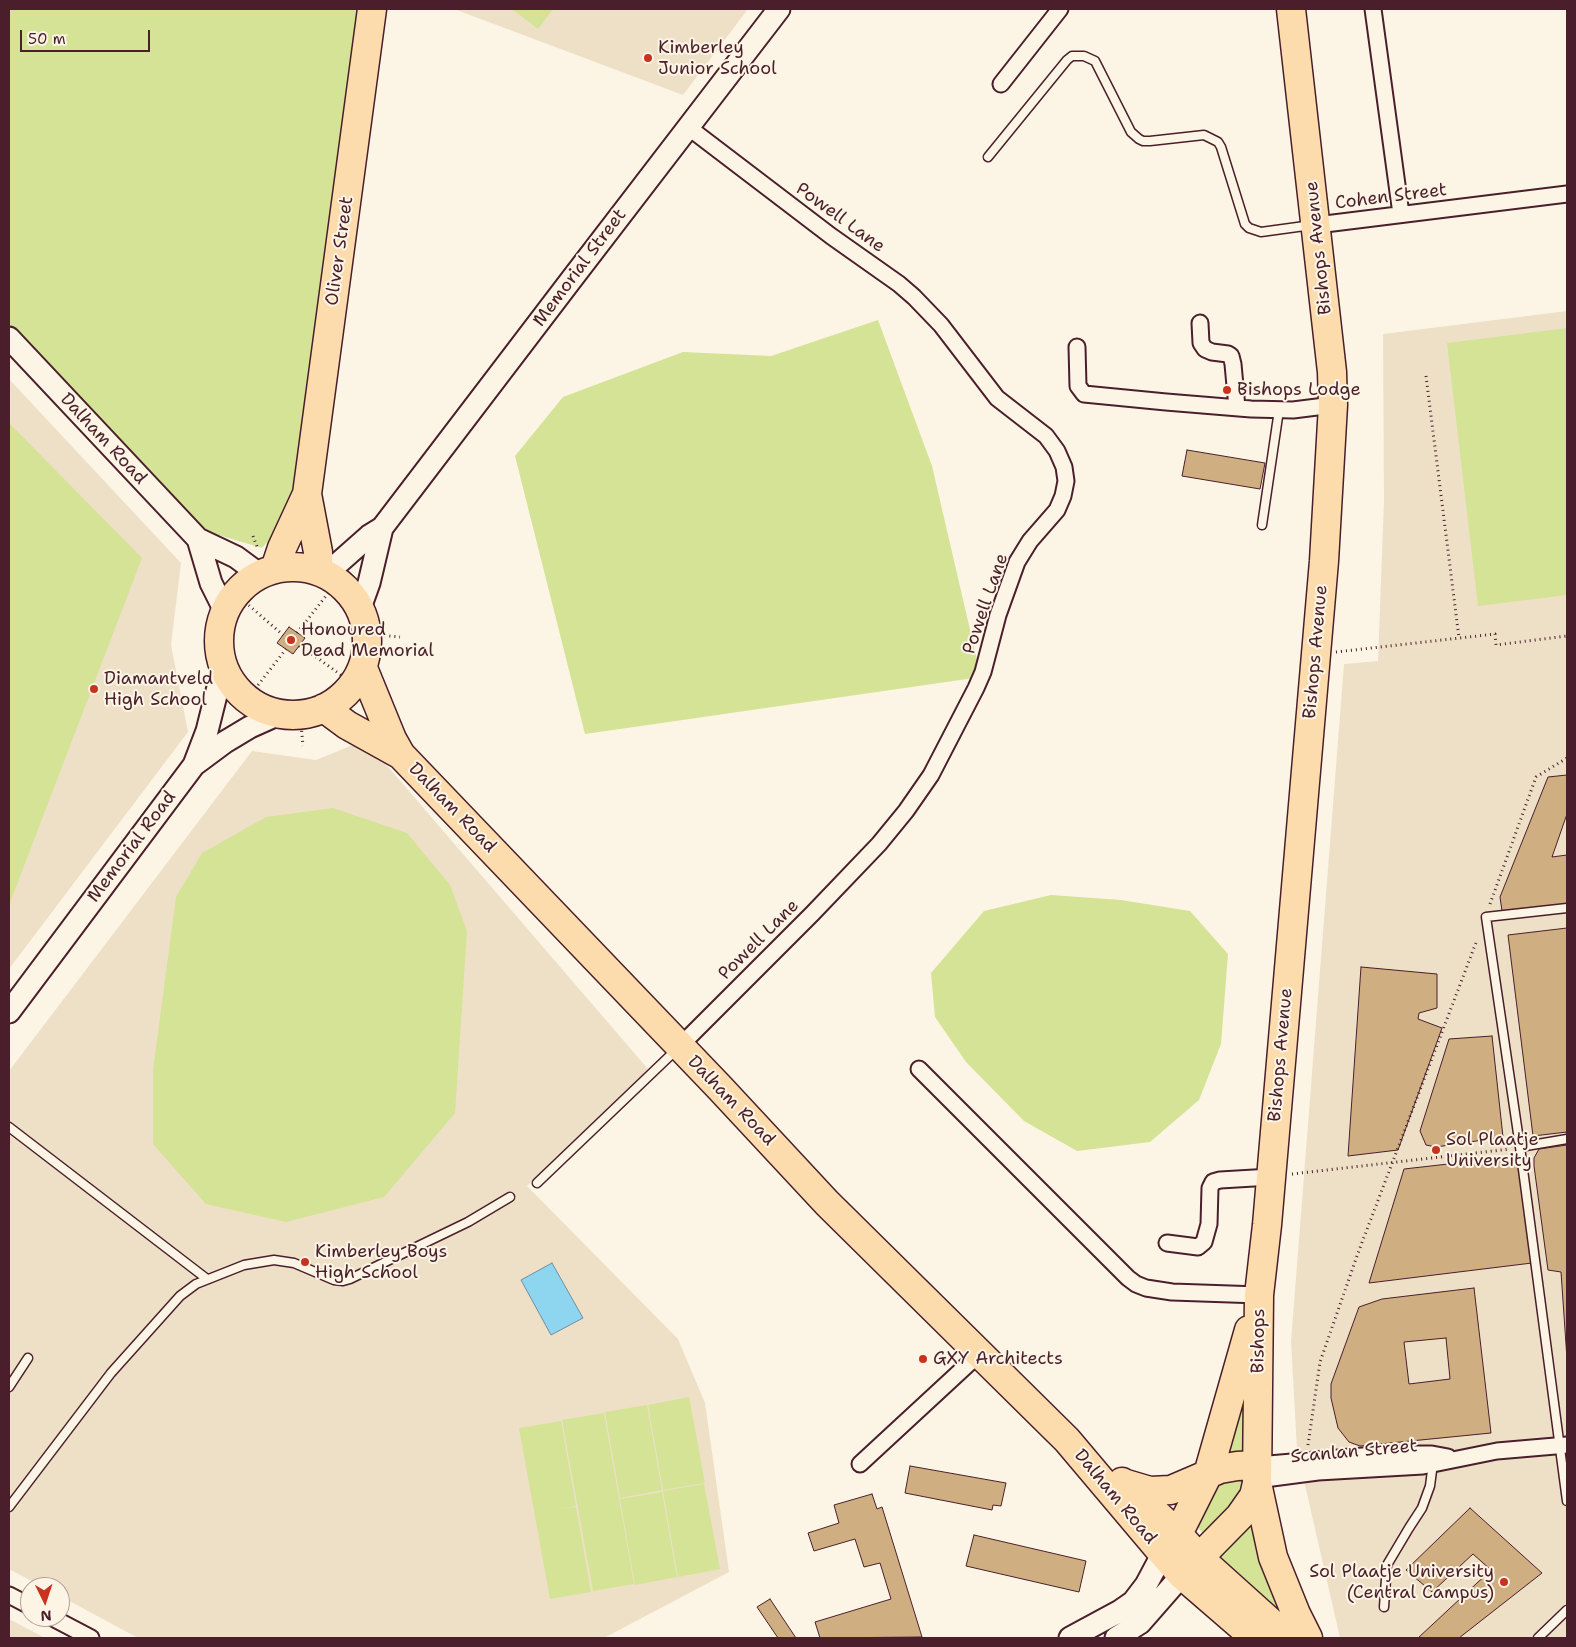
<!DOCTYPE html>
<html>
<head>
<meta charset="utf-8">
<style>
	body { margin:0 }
	#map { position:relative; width:1576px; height:1647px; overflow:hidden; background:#fcf5e5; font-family:"Shantell Sans",sans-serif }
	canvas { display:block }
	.frame { position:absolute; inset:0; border:10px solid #4a1f2b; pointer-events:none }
	.north { position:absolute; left:20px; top:1577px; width:50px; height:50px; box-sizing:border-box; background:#fcf5e5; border:1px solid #b59f9b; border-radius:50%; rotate:176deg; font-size:14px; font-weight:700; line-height:20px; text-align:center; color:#4a1f2b }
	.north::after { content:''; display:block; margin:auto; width:18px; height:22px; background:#c8321e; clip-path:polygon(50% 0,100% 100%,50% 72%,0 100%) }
	.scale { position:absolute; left:20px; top:30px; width:130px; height:22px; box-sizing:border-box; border:2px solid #4a1f2b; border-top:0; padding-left:6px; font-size:15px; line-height:18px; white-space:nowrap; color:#4a1f2b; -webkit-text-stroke:4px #fcf5e5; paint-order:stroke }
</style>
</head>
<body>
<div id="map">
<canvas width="1576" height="1647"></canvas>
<div class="frame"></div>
<div class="north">N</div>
<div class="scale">50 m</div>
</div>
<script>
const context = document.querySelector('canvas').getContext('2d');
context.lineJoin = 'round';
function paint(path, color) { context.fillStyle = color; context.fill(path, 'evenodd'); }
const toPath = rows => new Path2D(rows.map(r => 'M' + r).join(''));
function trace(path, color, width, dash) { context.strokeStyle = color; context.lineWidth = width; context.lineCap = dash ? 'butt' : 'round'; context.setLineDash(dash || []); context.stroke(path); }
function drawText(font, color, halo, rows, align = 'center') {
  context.font = font + ' "Shantell Sans",sans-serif'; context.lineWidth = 4; context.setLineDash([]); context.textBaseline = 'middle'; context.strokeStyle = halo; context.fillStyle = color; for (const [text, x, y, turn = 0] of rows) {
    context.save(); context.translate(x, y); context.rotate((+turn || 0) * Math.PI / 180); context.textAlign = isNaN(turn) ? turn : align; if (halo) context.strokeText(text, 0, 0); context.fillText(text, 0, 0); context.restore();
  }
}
paint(toPath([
	[454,9,748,9,683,95],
	[1567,311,1567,1638,1340,1638,1297,1450,1291,1341,1344,664,1378,661,1384,500,1383,334],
	[9,379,181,563,171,645,188,732,9,969],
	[365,740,648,1069,527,1186,678,1339,705,1403,729,1572,604,1638,138,1638,60,1596,60,1587,43,1587,9,1569,9,1071,252,751,316,760],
	[9,1619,45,1638,9,1638]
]), '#eee0c7');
paint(toPath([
	[9,9,361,9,298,509,262,548,202,530,9,332],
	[512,9,553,9,538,29],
	[878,320,932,466,981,677,585,734,515,456,563,397,683,352,771,356],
	[1567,328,1567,595,1478,606,1447,343],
	[9,423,142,558,9,905],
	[333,808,407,833,450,885,467,931,455,1113,384,1197,286,1222,206,1204,153,1144,153,1070,176,897,202,853,266,817],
	[1051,895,1121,900,1190,911,1228,954,1221,1044,1199,1100,1150,1142,1077,1151,1024,1121,966,1062,935,1017,931,973,984,911],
	[1252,1361,1245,1499,1204,1534,1199,1529,1197,1523],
	[689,1397,705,1483,663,1490,648,1405],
	[647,1405,662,1490,620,1498,605,1412],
	[604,1413,634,1584,593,1591,562,1420],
	[561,1421,576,1506,560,1509,576,1507,591,1592,550,1599,519,1428],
	[704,1484,720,1569,678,1577,663,1491],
	[662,1492,677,1577,635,1585,620,1499],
	[1248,1511,1258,1554,1270,1588,1287,1623,1210,1552]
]), '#d4e396');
const water = toPath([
	[552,1263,583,1318,551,1335,521,1280,552,1263]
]);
paint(water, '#8ed6ef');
trace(water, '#738da1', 1);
const building = toPath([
	[1187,450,1265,463,1260,489,1182,476,1187,450],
	[289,627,305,638,293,654,277,643,289,627],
	[1567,775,1567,814,1552,857,1567,855,1567,904,1502,911,1500,897,1548,777,1567,775],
	[1567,928,1567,1132,1533,1136,1508,935,1567,928],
	[1361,967,1437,974,1437,1008,1419,1013,1418,1019,1442,1028,1398,1150,1348,1156,1361,967],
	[1492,1036,1503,1137,1436,1147,1426,1145,1420,1131,1449,1039,1492,1036],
	[1567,1145,1567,1359,1561,1272,1548,1270,1534,1166,1534,1158,1539,1149,1567,1145],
	[1519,1156,1532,1263,1369,1283,1404,1169,1519,1156],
	[1474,1288,1491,1433,1360,1446,1349,1442,1338,1428,1331,1398,1331,1384,1359,1307,1382,1299,1474,1288],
	[1446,1338,1450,1379,1409,1384,1404,1342,1446,1338],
	[910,1466,1006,1483,1001,1506,993,1505,992,1510,905,1493,910,1466],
	[872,1494,877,1509,882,1507,922,1637,820,1638,815,1622,891,1599,880,1563,864,1567,855,1539,814,1551,808,1533,839,1523,834,1505,872,1494],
	[1470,1508,1542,1573,1459,1638,1418,1638,1491,1570,1473,1554,1432,1592,1406,1570,1470,1508],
	[974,1535,1086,1561,1079,1592,966,1566,974,1535],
	[770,1599,796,1638,778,1638,757,1607,770,1599]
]);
paint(building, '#cfae82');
trace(building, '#4a1f2b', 1);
const lane = toPath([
	[988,157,1067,60,1072,56,1084,56,1095,61,1131,132,1139,139,1143,141,1150,141,1204,135,1218,142,1221,147,1245,224,1249,228,1261,232,1312,225],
	[1262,525,1279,410],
	[1567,908,1486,917,1520,1147,1567,1501],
	[9,1127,207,1279],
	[1520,1147,1567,1139],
	[537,1183,676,1050],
	[9,1387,28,1358],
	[9,1507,111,1373,180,1296,196,1284,244,1265,274,1260,294,1263,334,1280,343,1281,350,1279,468,1222,510,1197],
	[1384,1607,1387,1565,1409,1528,1422,1508,1430,1486,1433,1463],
	[1538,1638,1567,1610]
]);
const street = toPath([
	[1373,9,1401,214],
	[1001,84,1060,9],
	[1317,225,1567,194],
	[1200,323,1201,343,1205,349,1212,352,1228,354,1231,356,1233,364,1237,408],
	[1077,347,1078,386,1084,394,1166,402,1251,409,1293,410,1333,405],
	[679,1047,812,914,879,844,906,811,931,775,976,688,983,672,998,615,1017,562,1030,541,1057,510,1063,496,1066,481,1064,467,1057,451,1046,436,997,398,941,325,914,297,899,284,831,236,688,127],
	[919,1069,1128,1278,1136,1284,1146,1288,1172,1292,1259,1295],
	[1167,1243,1198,1247,1204,1242,1209,1224,1210,1188,1213,1182,1220,1180,1271,1177],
	[860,1464,979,1354],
	[1257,1465,1386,1454,1432,1454,1448,1457],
	[1257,1480,1318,1472,1423,1466,1497,1451,1567,1445],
	[9,1595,30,1606],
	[51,1617,91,1638]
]);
const secondary = toPath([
	[9,338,198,539,236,557,259,574],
	[198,539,211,583,225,611],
	[326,574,369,536,382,528,571,280,779,9],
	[360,608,369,583,382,528],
	[194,765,225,742,250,727,279,714],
	[9,1012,194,765,207,731,223,667],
	[1070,1638,1120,1611,1133,1602,1146,1585,1163,1553],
	[1116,1638,1140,1623,1182,1575]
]);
const highway = toPath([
	[307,494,318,552,318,571],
	'219 641a74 74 0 1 1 148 0a74 74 0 1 1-148 0Z',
	[275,569,282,548,307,494,372,9],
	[363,668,392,739,401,755,720,1088,827,1203,1067,1440,1159,1549,1182,1575,1255,1638],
	[324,708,347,725,401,755],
	[1122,1482,1177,1533,1199,1558,1288,1638],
	[1123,1483,1150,1491,1171,1490,1220,1469,1237,1466,1257,1465],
	[1257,1483,1273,1557,1296,1614,1308,1638],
	[1166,1548,1183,1524,1208,1474,1249,1330],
	[1182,1575,1240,1516,1254,1496,1257,1483,1259,1295,1267,1225,1324,561,1333,405,1332,372,1291,9]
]);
trace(lane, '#4a1f2b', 11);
trace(street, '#4a1f2b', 19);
trace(secondary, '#4a1f2b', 25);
trace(highway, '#4a1f2b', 31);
trace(toPath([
	[1426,376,1459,638],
	[253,536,258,549],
	[245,602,283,635],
	[297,633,329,592],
	[356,640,367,634,400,637],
	[299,646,312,654,341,675],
	[1336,652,1495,634,1496,645,1567,636],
	[255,689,286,649],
	[299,701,303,746],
	[1490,904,1536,777,1567,758],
	[1292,1174,1510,1149],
	[1308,1445,1320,1362,1358,1253,1477,940]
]), '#4a1f2b', 3, [1, 4]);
trace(lane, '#fcf5e5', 8);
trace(street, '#fcf5e5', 15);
trace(secondary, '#fcf5e5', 21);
trace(highway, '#fcdcac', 28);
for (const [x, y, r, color] of [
	[648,58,5,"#c8321e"],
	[1227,390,5,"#c8321e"],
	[291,640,5,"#c8321e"],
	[94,689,5,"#c8321e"],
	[1436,1150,5,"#c8321e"],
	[305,1262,5,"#c8321e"],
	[923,1359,5,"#c8321e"],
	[1504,1582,5,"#c8321e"]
]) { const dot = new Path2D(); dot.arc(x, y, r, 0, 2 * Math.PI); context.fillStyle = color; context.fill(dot); trace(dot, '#fcf5e5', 2); }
drawText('18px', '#4a1f2b', '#fcf5e5', [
	["Kimberley",658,48],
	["Junior School",658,69],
	["Bishops Lodge",1237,390],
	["Honoured",301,630],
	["Dead Memorial",301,651],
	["Diamantveld",104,679],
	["High School",104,700],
	["Sol Plaatje",1446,1140],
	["University",1446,1161],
	["Kimberley Boys",315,1252],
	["High School",315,1273],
	["GXY Architects",933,1359],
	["Sol Plaatje University",1494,1572,"right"],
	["(Central Campus)",1494,1593,"right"]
], 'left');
drawText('18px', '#4a1f2b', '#fcf5e5', [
	["Cohen Street",1391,197,-7],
	["Powell Lane",840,218,36],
	["Bishops Avenue",1319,248,-96],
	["Oliver Street",340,251,-82],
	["Memorial Street",580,268,-53],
	["Dalham Road",103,439,47],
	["Powell Lane",986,604,-71],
	["Bishops Avenue",1316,652,-85],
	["Dalham Road",452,808,46],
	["Memorial Road",132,847,-53],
	["Powell Lane",759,940,-45],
	["Bishops Avenue",1281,1055,-85],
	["Dalham Road",731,1101,46],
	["Bishops",1259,1341,-89],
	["Scanlan Street",1354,1452,-5],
	["Dalham Road",1115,1497,50]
]);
</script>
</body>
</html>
